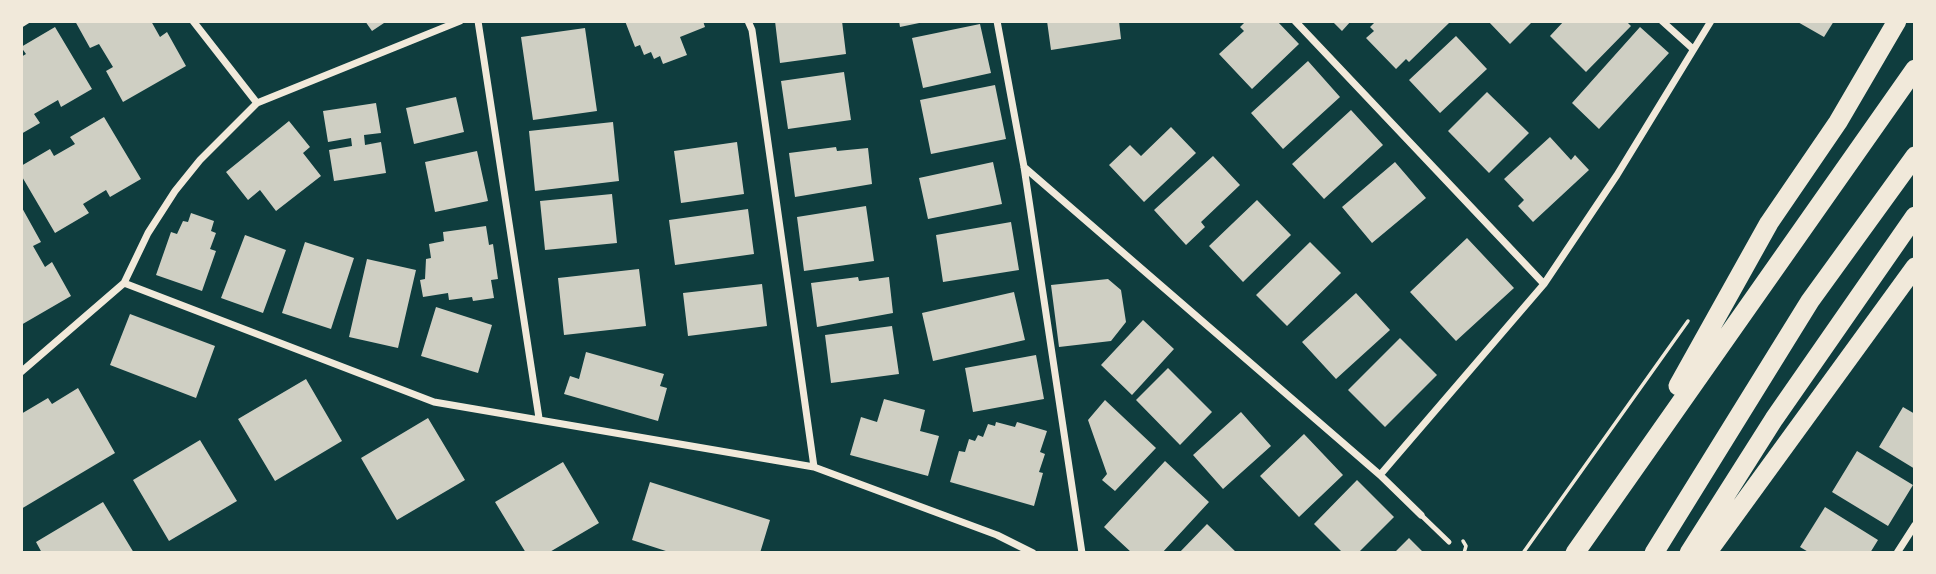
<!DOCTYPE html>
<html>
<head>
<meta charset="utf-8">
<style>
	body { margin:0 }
	#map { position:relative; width:1936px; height:574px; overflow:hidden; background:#0f3d3e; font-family:"IBM Plex Serif",serif }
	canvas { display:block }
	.frame { position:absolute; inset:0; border:23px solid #f1e9da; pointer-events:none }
</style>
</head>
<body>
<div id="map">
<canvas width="1936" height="574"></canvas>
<div class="frame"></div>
</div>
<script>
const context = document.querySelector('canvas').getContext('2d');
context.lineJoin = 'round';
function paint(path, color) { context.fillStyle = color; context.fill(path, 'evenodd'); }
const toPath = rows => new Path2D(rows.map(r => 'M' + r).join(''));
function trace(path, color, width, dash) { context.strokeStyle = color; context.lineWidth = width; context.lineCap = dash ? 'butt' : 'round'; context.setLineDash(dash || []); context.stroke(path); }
paint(toPath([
	[75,21,151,21,160,37,167,32,186,66,123,102,106,71,113,67,99,44,90,48],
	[365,21,387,21,372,31],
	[625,21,703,21,705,27,680,37,687,55,663,64,660,56,654,59,651,52,644,55,640,45,635,47],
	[775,21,842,21,846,54,780,63],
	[899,21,924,21,924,22,900,27],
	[1047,21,1119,21,1121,39,1051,50],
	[1246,21,1277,21,1299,44,1252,89,1219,54,1244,31,1240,27],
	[1332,21,1351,21,1342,31],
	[1376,21,1447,21,1449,23,1409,62,1406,59,1396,69,1366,38,1374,31,1370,27],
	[1488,21,1533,21,1510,44],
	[1564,21,1626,21,1631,26,1586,72,1550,36],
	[1796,21,1834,21,1824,37],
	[980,24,991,73,923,88,912,38],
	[55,27,92,89,61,107,58,100,34,114,40,123,21,134,21,57,26,54,21,47],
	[1640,27,1669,53,1599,129,1572,103],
	[585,28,597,111,533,120,521,37],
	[1456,36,1487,69,1440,113,1409,80],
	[1308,61,1340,97,1283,149,1251,113],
	[844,72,851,120,788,129,781,81],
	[995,85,1006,139,931,154,920,100],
	[1487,92,1529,133,1489,173,1448,131],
	[456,97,464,132,414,144,406,108],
	[376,103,381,133,364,135,365,145,381,142,386,173,334,181,329,150,352,146,351,138,328,142,323,111],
	[1351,110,1383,145,1324,199,1292,164],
	[104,117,141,179,110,197,106,190,83,204,89,213,55,233,21,175,21,166,50,149,54,156,75,144,70,137],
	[289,121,310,147,303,153,321,176,276,211,260,190,248,200,226,172],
	[613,122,619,181,535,191,529,131],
	[1171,127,1196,153,1144,202,1109,165,1130,145,1141,156],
	[1550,137,1571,160,1575,155,1589,170,1533,222,1518,206,1524,200,1504,179],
	[737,142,744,194,681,203,674,151],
	[836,147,837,151,868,148,872,184,795,197,789,153],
	[477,151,488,201,435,212,425,162],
	[1213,156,1240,185,1201,222,1205,227,1186,245,1154,210],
	[993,162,1002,204,928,219,919,178],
	[1395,162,1426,198,1372,243,1342,207],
	[612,194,617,243,545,250,540,201],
	[1257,200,1291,235,1243,282,1209,246],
	[21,206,41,242,33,246,45,267,52,262,71,296,21,325],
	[866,206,874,261,804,271,797,217],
	[748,209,754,254,675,265,669,220],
	[191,213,214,221,211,231,216,233,210,249,216,251,202,291,156,275,171,232,177,234,183,221,188,222],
	[1011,222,1019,270,943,282,936,235],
	[486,226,489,245,493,244,498,279,491,280,494,298,473,301,472,297,449,300,448,293,423,297,420,280,425,279,426,259,431,258,429,244,444,241,443,232],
	[245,235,286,250,263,313,221,298],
	[1467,238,1514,288,1456,341,1410,292],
	[305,242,354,258,331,329,282,313],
	[1310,242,1341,273,1287,326,1256,295],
	[367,259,416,270,398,348,349,337],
	[639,269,646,326,564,335,558,278],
	[858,277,859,281,889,277,893,313,817,327,811,283],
	[1108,279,1121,290,1126,322,1111,341,1059,347,1051,285],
	[762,284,767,326,688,336,683,293],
	[1014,292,1025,340,933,361,922,313],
	[1356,293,1390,330,1336,379,1302,342],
	[436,307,492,325,478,373,421,356],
	[130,314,215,346,196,398,110,365],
	[1143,320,1174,349,1132,395,1101,365],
	[892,326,899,374,831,383,825,335],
	[1400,338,1437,375,1385,427,1348,390],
	[586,352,664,374,660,386,667,388,658,421,564,394,570,376,579,379],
	[1036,355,1044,399,973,412,965,368],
	[1168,368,1212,412,1180,445,1136,400],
	[306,379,342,441,275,481,238,419],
	[78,388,115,453,21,509,21,414,48,398,52,404],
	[884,399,925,410,920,431,939,436,928,476,850,455,861,417,877,422],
	[1105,400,1156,448,1115,491,1102,480,1107,474,1088,420],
	[1903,407,1915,414,1915,469,1879,447],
	[1241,412,1271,446,1223,489,1193,455],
	[428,418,465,480,397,520,361,458],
	[996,422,1015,427,1017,422,1047,431,1040,452,1045,454,1039,472,1043,473,1034,506,950,482,959,451,965,452,969,439,975,441,978,435,983,437,988,424,995,426],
	[1304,434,1343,475,1299,517,1260,476],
	[200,440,237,501,169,541,133,480],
	[1857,451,1913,485,1888,526,1832,492],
	[1165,461,1209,502,1162,553,1132,553,1104,527],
	[563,462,599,523,548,553,526,553,495,502],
	[1357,480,1394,517,1358,553,1343,553,1314,524],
	[650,482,770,520,760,553,672,553,632,540],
	[103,502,134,553,42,553,36,542],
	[1825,507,1878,540,1870,553,1810,553,1800,547],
	[1207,524,1237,553,1179,553],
	[1409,538,1424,553,1394,553]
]), '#cfcfc3');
trace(toPath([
	[21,26,29,21],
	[1463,541,1466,546,1464,553],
	[1523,553,1688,321]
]), '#f1e9da', 3.5);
trace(toPath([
	[1421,515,1449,542]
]), '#f1e9da', 5);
trace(toPath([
	[193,21,257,103],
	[478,21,539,418],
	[748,21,752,30,814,467],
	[997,21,1024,167,1082,553],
	[1295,21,1544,284],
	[1662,21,1693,49],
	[1024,167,1380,475,1421,515],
	[124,283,434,402,814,467,997,535,1033,553],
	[21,372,124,283,148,233,175,191,200,160,257,103,460,21],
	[1380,475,1544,284,1617,175,1711,21],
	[1897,553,1915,525]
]), '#f1e9da', 7);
trace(toPath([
	[1678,386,1769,223,1838,122,1897,21],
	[1575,553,1915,69],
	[1654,553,1810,301,1915,156],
	[1689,553,1774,419,1915,216],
	[1707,553,1915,267]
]), '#f1e9da', 19);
</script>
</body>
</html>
